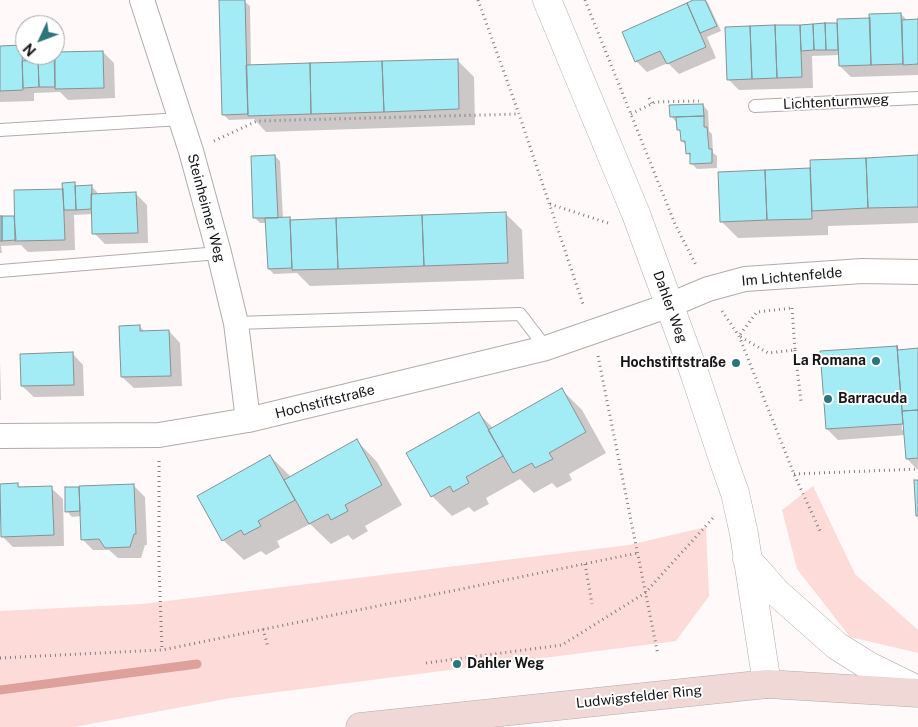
<!DOCTYPE html>
<html>
<head>
<meta charset="utf-8">
<style>
	body { margin:0 }
	#map { position:relative; width:918px; height:727px; overflow:hidden; background:#fffaf9; font-family:"Public Sans",sans-serif }
	canvas { display:block }
	.north { position:absolute; left:15px; top:15px; width:50px; height:50px; box-sizing:border-box; background:#fff; border:1px solid #a2a1a1; border-radius:50%; rotate:227deg; font-size:14px; font-weight:700; line-height:20px; text-align:center; color:#171414 }
	.north::after { content:''; display:block; margin:auto; width:18px; height:22px; background:#2c757c; clip-path:polygon(50% 0,100% 100%,50% 72%,0 100%) }
</style>
</head>
<body>
<div id="map">
<canvas width="918" height="727"></canvas>
<div class="north">N</div>
</div>
<script>
const context = document.querySelector('canvas').getContext('2d');
context.lineJoin = 'round';
function paint(path, color) { context.fillStyle = color; context.fill(path, 'evenodd'); }
const toPath = rows => new Path2D(rows.map(r => 'M' + r).join(''));
function trace(path, color, width, dash) { context.strokeStyle = color; context.lineWidth = width; context.lineCap = dash ? 'butt' : 'round'; context.setLineDash(dash || []); context.stroke(path); }
function drawText(font, color, halo, rows, align = 'center') {
  context.font = font + ' "Public Sans",sans-serif'; context.lineWidth = 4; context.setLineDash([]); context.textBaseline = 'middle'; context.strokeStyle = halo; context.fillStyle = color; for (const [text, x, y, turn = 0] of rows) {
    context.save(); context.translate(x, y); context.rotate((+turn || 0) * Math.PI / 180); context.textAlign = isNaN(turn) ? turn : align; if (halo) context.strokeText(text, 0, 0); context.fillText(text, 0, 0); context.restore();
  }
}
paint(toPath([
	[813,486,855,574,918,630,918,653,850,637,797,569,782,510],
	[706,527,709,596,676,641,231,698,74,727,0,727,0,611,142,604,629,545]
]), '#fcdbd8');
paint(toPath([
	[697,0,706,0,708,3,721,31,707,37,716,58,679,74,668,63,647,72,636,61,624,32],
	[244,1,250,6,251,66,457,60,474,77,475,125,266,132,254,119,229,120,224,115],
	[901,14,908,21,918,20,918,75,851,77,840,66,840,55,812,56,813,88,739,90,728,79,726,28,838,24],
	[21,46,25,50,25,55,30,55,32,58,33,62,40,62,39,55,55,56,103,52,114,63,115,98,68,100,60,92,34,93,34,101,0,102,0,47],
	[703,105,708,111,709,131,712,134,713,153,717,156,717,168,697,169,692,164,691,157,687,153,687,146,682,141,682,133,678,129,676,122,671,116],
	[275,156,280,161,283,219,290,219,292,221,506,214,522,230,524,279,310,286,297,273,274,274,269,269,267,223,260,223,255,218],
	[918,157,918,223,828,226,828,235,738,238,722,222,720,173,811,169],
	[75,184,78,187,91,186,97,192,97,195,136,194,147,205,148,243,105,244,94,233,93,214,74,215,75,250,28,252,21,245,1,246,2,253,0,253,0,213,0,217,14,217,16,219],
	[140,327,145,332,169,331,180,343,182,386,134,388,122,377],
	[896,347,900,351,918,349,918,470,907,459,905,435,838,440,827,429],
	[896,357,899,357,904,430,902,430],
	[72,353,83,365,84,396,34,397,22,386],
	[0,360,1,400,0,400],
	[562,390,582,410,606,453,569,474,572,480,557,488,552,483,534,493,520,479,486,498,489,504,474,512,469,507,452,516,432,496,479,414,493,428],
	[357,441,377,462,402,505,365,526,368,531,353,540,348,535,331,544,310,524,277,541,280,547,266,555,261,551,244,560,223,540,270,456,291,477],
	[0,485,18,485,22,489,51,488,63,499,64,546,13,547,2,536],
	[134,486,145,497,147,545,145,545,141,558,118,558,109,550,93,550,82,539,81,516,72,517,67,511,66,489]
]), '#0003');
trace(toPath([
	[0,690,197,664]
]), '#dea09b', 9);
const building = toPath([
	[219,0,245,0,248,114,222,115,219,0],
	[693,0,705,0,717,26,700,33,687,3,693,0],
	[687,3,706,47,667,64,660,51,635,62,622,32,687,3],
	[901,13,903,64,871,65,869,14,901,13],
	[870,18,871,65,839,66,837,19,870,18],
	[918,19,918,64,903,65,902,20,918,19],
	[825,23,837,23,838,50,826,50,825,23],
	[825,23,826,50,814,50,813,24,825,23],
	[813,24,814,50,801,51,800,25,813,24],
	[775,25,800,25,802,77,777,78,775,25],
	[775,25,777,78,752,79,750,26,775,25],
	[750,26,752,79,727,80,725,27,750,26],
	[22,45,23,90,0,91,0,46,22,45],
	[103,51,104,88,55,89,55,52,103,51],
	[38,55,54,55,55,87,39,87,38,55],
	[458,59,459,109,384,112,382,61,458,59],
	[38,60,39,87,23,88,22,61,38,60],
	[382,61,384,112,311,114,310,63,382,61],
	[310,63,311,114,248,116,246,65,310,63],
	[703,104,704,116,670,117,669,105,703,104],
	[704,116,704,127,707,127,709,149,712,149,712,163,690,164,690,153,686,154,685,141,681,141,680,130,677,130,676,117,704,116],
	[275,155,278,218,253,218,251,156,275,155],
	[918,155,918,207,868,208,866,158,918,155],
	[866,158,868,208,812,211,810,160,866,158],
	[810,168,812,219,767,220,765,170,810,168],
	[765,170,767,220,720,222,718,172,765,170],
	[75,182,76,210,64,210,62,183,75,182],
	[92,185,91,209,76,210,75,186,92,185],
	[63,189,65,240,15,241,14,190,63,189],
	[136,192,138,233,92,234,91,194,136,192],
	[506,212,508,263,424,266,422,215,506,212],
	[422,215,424,266,338,269,336,218,422,215],
	[0,216,2,216,2,241,0,241,0,216],
	[2,216,14,216,16,240,2,241,2,216],
	[290,217,292,268,268,269,265,218,290,217],
	[336,218,338,269,292,270,290,220,336,218],
	[140,325,140,331,169,330,171,376,121,377,119,326,140,325],
	[897,346,903,424,826,429,820,351,897,346],
	[897,346,898,350,918,348,918,410,902,411,897,346],
	[73,352,74,385,21,386,20,354,73,352],
	[562,388,586,432,549,453,553,459,535,468,532,463,513,473,488,430,562,388],
	[918,410,918,458,906,459,902,411,918,410],
	[479,412,503,456,466,477,469,483,453,492,450,486,431,497,406,453,479,412],
	[357,439,382,485,345,505,348,511,331,520,328,514,309,524,284,480,357,439],
	[270,455,295,500,258,521,261,526,244,535,241,530,222,541,197,496,270,455],
	[914,480,918,480,918,516,916,516,914,480],
	[18,483,18,487,52,486,54,535,1,537,0,484,18,483],
	[134,484,136,534,134,534,130,547,105,548,99,539,81,540,79,486,134,484],
	[65,487,79,487,80,511,65,512,65,487]
]);
paint(building, '#a3ecf5');
trace(building, '#899192', 1);
const service = toPath([
	[755,106,918,98],
	[0,130,181,119],
	[0,271,219,253],
	[236,323,520,314,546,348]
]);
const minor = toPath([
	[142,0,191,151,219,253,236,323,248,420],
	[0,436,159,435,248,420,546,348,670,305,708,289,745,279,862,271,918,272]
]);
const tertiary = toPath([
	[547,0,636,214,695,375,725,465,735,493,744,534,767,684],
	[747,559,776,592,837,646,869,666,918,690]
]);
const secondary = toPath([
	[360,727,767,684,918,693]
]);
trace(service, '#b3abaa', 14);
trace(minor, '#b3abaa', 26);
trace(tertiary, '#b3abaa', 29);
trace(secondary, '#b3abaa', 29);
trace(toPath([
	[478,0,519,114,584,307],
	[585,0,675,224,697,267],
	[649,98,652,104],
	[631,114,655,102,699,101],
	[214,141,257,121,519,114],
	[550,204,611,224],
	[792,308,795,350,768,353,739,336,757,312,792,308],
	[722,311,739,336,794,474,821,533],
	[795,350,801,401],
	[598,356,658,655],
	[159,461,159,566,162,650],
	[794,474,918,469],
	[585,564,592,604],
	[263,629,268,647],
	[0,658,162,650,638,553],
	[426,663,562,645,645,593,713,518]
]), '#837f7f', 3, [1, 4]);
trace(service, '#fff', 12);
trace(minor, '#fff', 24);
trace(tertiary, '#fff', 28);
trace(secondary, '#efd8d6', 28);
for (const [x, y, r, color] of [
	[876,361,5,"#2c757c"],
	[736,363,5,"#2c757c"],
	[828,399,5,"#2c757c"],
	[457,664,5,"#2c757c"]
]) { const dot = new Path2D(); dot.arc(x, y, r, 0, 2 * Math.PI); context.fillStyle = color; context.fill(dot); trace(dot, '#fff', 2); }
drawText('14px', '#171414', '#fff', [
	["Lichtenturmweg",836,102,-3],
	["Steinheimer Weg",206,208,75],
	["Im Lichtenfelde",792,277,-5],
	["Dahler Weg",670,307,70],
	["Hochstiftstraße",325,402,-14],
	["Ludwigsfelder Ring",639,697,-6]
]);
drawText('bold 14px', '#171414', '#fff', [
	["La Romana",866,361],
	["Hochstiftstraße",726,363],
	["Barracuda",838,399,"left"],
	["Dahler Weg",467,664,"left"]
], 'right');
</script>
</body>
</html>
